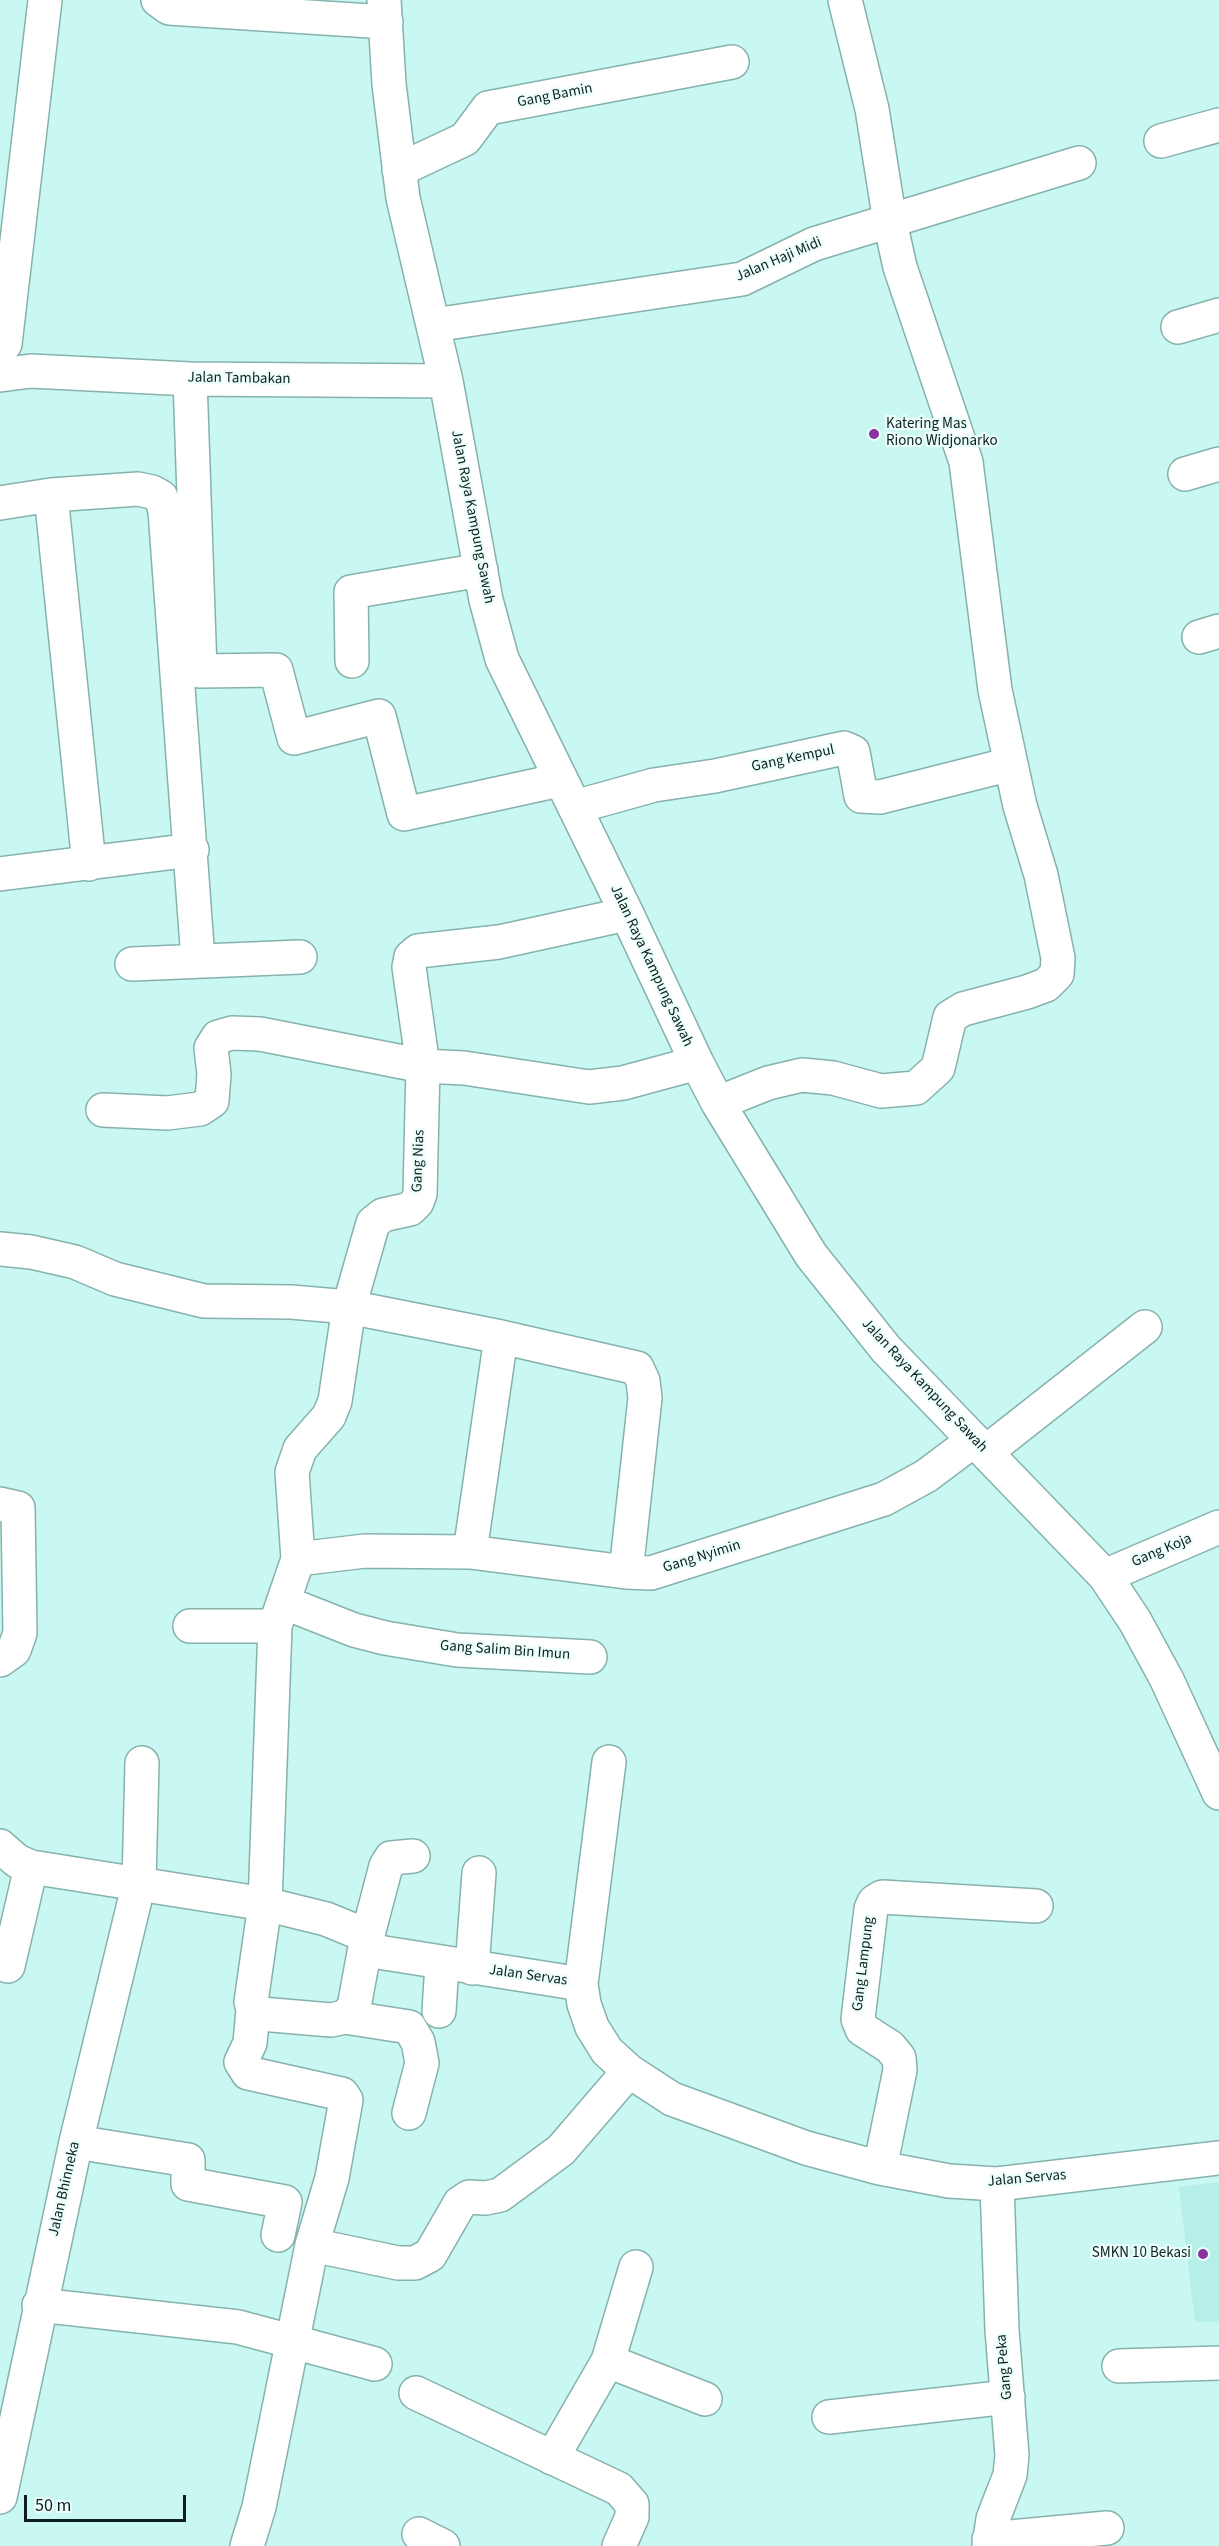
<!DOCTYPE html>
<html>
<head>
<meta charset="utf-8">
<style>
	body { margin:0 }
	#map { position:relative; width:1219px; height:2546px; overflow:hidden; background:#c9f7f2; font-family:"Source Sans 3",sans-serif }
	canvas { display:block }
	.scale { position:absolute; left:24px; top:2495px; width:162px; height:27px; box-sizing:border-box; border:3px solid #0e201e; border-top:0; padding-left:8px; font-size:18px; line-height:21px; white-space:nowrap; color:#0e201e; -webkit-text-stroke:4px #ecfefc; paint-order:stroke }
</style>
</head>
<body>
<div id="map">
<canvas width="1219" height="2546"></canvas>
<div class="scale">50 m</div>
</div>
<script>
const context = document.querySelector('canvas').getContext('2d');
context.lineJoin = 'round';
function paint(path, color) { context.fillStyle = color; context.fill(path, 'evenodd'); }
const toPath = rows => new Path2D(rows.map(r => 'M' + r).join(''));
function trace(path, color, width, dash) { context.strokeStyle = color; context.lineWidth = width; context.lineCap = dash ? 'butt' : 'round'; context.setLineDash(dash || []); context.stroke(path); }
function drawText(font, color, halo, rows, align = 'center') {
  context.font = font + ' "Source Sans 3",sans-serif'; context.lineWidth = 4.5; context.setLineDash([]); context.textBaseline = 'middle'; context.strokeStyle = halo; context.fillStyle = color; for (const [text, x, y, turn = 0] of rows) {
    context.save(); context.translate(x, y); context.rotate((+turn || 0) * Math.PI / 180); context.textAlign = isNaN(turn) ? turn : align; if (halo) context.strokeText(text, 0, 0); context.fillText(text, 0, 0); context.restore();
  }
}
paint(toPath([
	[1219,2182,1219,2321,1195,2322,1179,2187]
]), '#b6eee8');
const minor = toPath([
	[158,0,169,8,386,22],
	[384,0,389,84,403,198,446,381,486,600,502,659,627,914,697,1063,718,1103,811,1255,886,1349,1105,1576,1135,1621,1167,1680,1219,1793],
	[1161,141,1219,125],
	[399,170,465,139,488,108,732,62],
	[434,325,742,279,814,244,1079,163],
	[1178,327,1219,315],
	[5,344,45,0],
	[0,375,31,371,190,379,446,381],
	[190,379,200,671,276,670,294,738,379,716,404,814,560,780],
	[1185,474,1219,464],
	[51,495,89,864],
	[0,503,51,495,138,489,152,492,161,497,165,511,198,960],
	[1199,637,1219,631],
	[352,661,351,592,481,570],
	[575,807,654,785,715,776,844,748,853,752,861,796,880,797,1011,764],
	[0,874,192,850],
	[132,964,300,957],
	[718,1103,768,1083,802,1075,833,1078,881,1091,916,1088,938,1068,950,1017,963,1009,1027,992,1046,985,1057,974,1058,958,1041,875,1020,806,995,690,966,462,900,267,890,222,872,109,845,0],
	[103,1110,167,1113,200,1109,212,1101,214,1074,211,1048,218,1037,232,1033,260,1034,423,1066,409,967,411,957,418,951,499,942,627,914],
	[0,1249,31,1252,75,1262,115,1279,204,1301,291,1302,349,1307,501,1337,637,1368,643,1381,645,1398,626,1572],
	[986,1452,1145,1327],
	[0,1504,18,1508,20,1633,14,1650,0,1660],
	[470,1552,501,1337],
	[298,1559,365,1551,470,1552,626,1572,651,1573,884,1499,926,1476,974,1440],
	[1105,1576,1219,1527],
	[283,1602,354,1630,385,1638,457,1650,590,1657],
	[190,1626,275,1626],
	[0,1846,17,1861,31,1867,265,1904,326,1919,360,1933,366,1942,378,1952,581,1984,584,2004,592,2027,607,2051,629,2071,672,2099,806,2148,880,2168,949,2181,997,2184,1219,2158],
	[413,1856,391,1858,386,1866,366,1942,354,2007,345,2017,331,2020,261,2014,253,2010,251,2002,265,1904,275,1626,298,1559,292,1472,300,1449,329,1416,335,1401,349,1307,373,1223,383,1215,410,1209,417,1202,420,1194,423,1066,464,1068,589,1087,623,1083,697,1063],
	[8,1966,31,1867],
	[472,1968,479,1873],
	[581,1984,609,1762],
	[439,2011,442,1964],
	[345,2017,409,2027,418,2042,422,2063,409,2113],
	[76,2142,188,2160,188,2184,285,2202,278,2235],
	[880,2168,900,2070,899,2058,890,2047,862,2029,858,2019,871,1909,874,1902,882,1897,1036,1906],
	[312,2245,398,2263,415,2263,430,2255,460,2203,469,2197,486,2198,500,2195,561,2150,629,2071],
	[39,2305,238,2327,375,2364],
	[608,2361,705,2399],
	[1119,2366,1219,2363],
	[416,2393,619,2489,632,2504,632,2517,619,2546],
	[829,2417,1008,2397],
	[552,2458,608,2361,636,2267],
	[0,2497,76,2142,139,1883,142,1763],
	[419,2534,443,2546],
	[989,2539,1107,2528],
	[247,2546,259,2507,312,2245,332,2178,346,2100,342,2094,248,2073,241,2062,250,2043,253,2010],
	[989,2546,993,2519,1010,2475,1012,2455,1002,2330,997,2184]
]);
trace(minor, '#85b2ad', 36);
trace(minor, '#fff', 33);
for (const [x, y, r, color] of [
	[874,434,6,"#88329f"],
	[1203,2254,6,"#88329f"]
]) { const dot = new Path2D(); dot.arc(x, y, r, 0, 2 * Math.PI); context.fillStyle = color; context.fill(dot); trace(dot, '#ecfefc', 2); }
drawText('15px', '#0e201e', '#ecfefc', [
	["Gang Bamin",555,96,-11],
	["Jalan Haji Midi",779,260,-23],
	["Jalan Tambakan",239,379,1],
	["Jalan Raya Kampung Sawah",472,517,79],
	["Gang Kempul",793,759,-12],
	["Jalan Raya Kampung Sawah",651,966,65],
	["Gang Nias",419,1161,-88],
	["Jalan Raya Kampung Sawah",924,1386,47],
	["Gang Koja",1162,1551,-23],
	["Gang Nyimin",702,1557,-17],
	["Gang Salim Bin Imun",505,1651,4],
	["Gang Lampung",864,1964,-83],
	["Jalan Servas",528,1976,8],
	["Jalan Servas",1027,2179,-5],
	["Jalan Bhinneka",65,2189,-77],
	["Gang Peka",1005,2367,-95]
]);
drawText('15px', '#0e201e', '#ecfefc', [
	["Katering Mas",886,425],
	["Riono Widjonarko",886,442],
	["SMKN 10 Bekasi",1191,2254,"right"]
], 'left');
</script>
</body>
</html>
